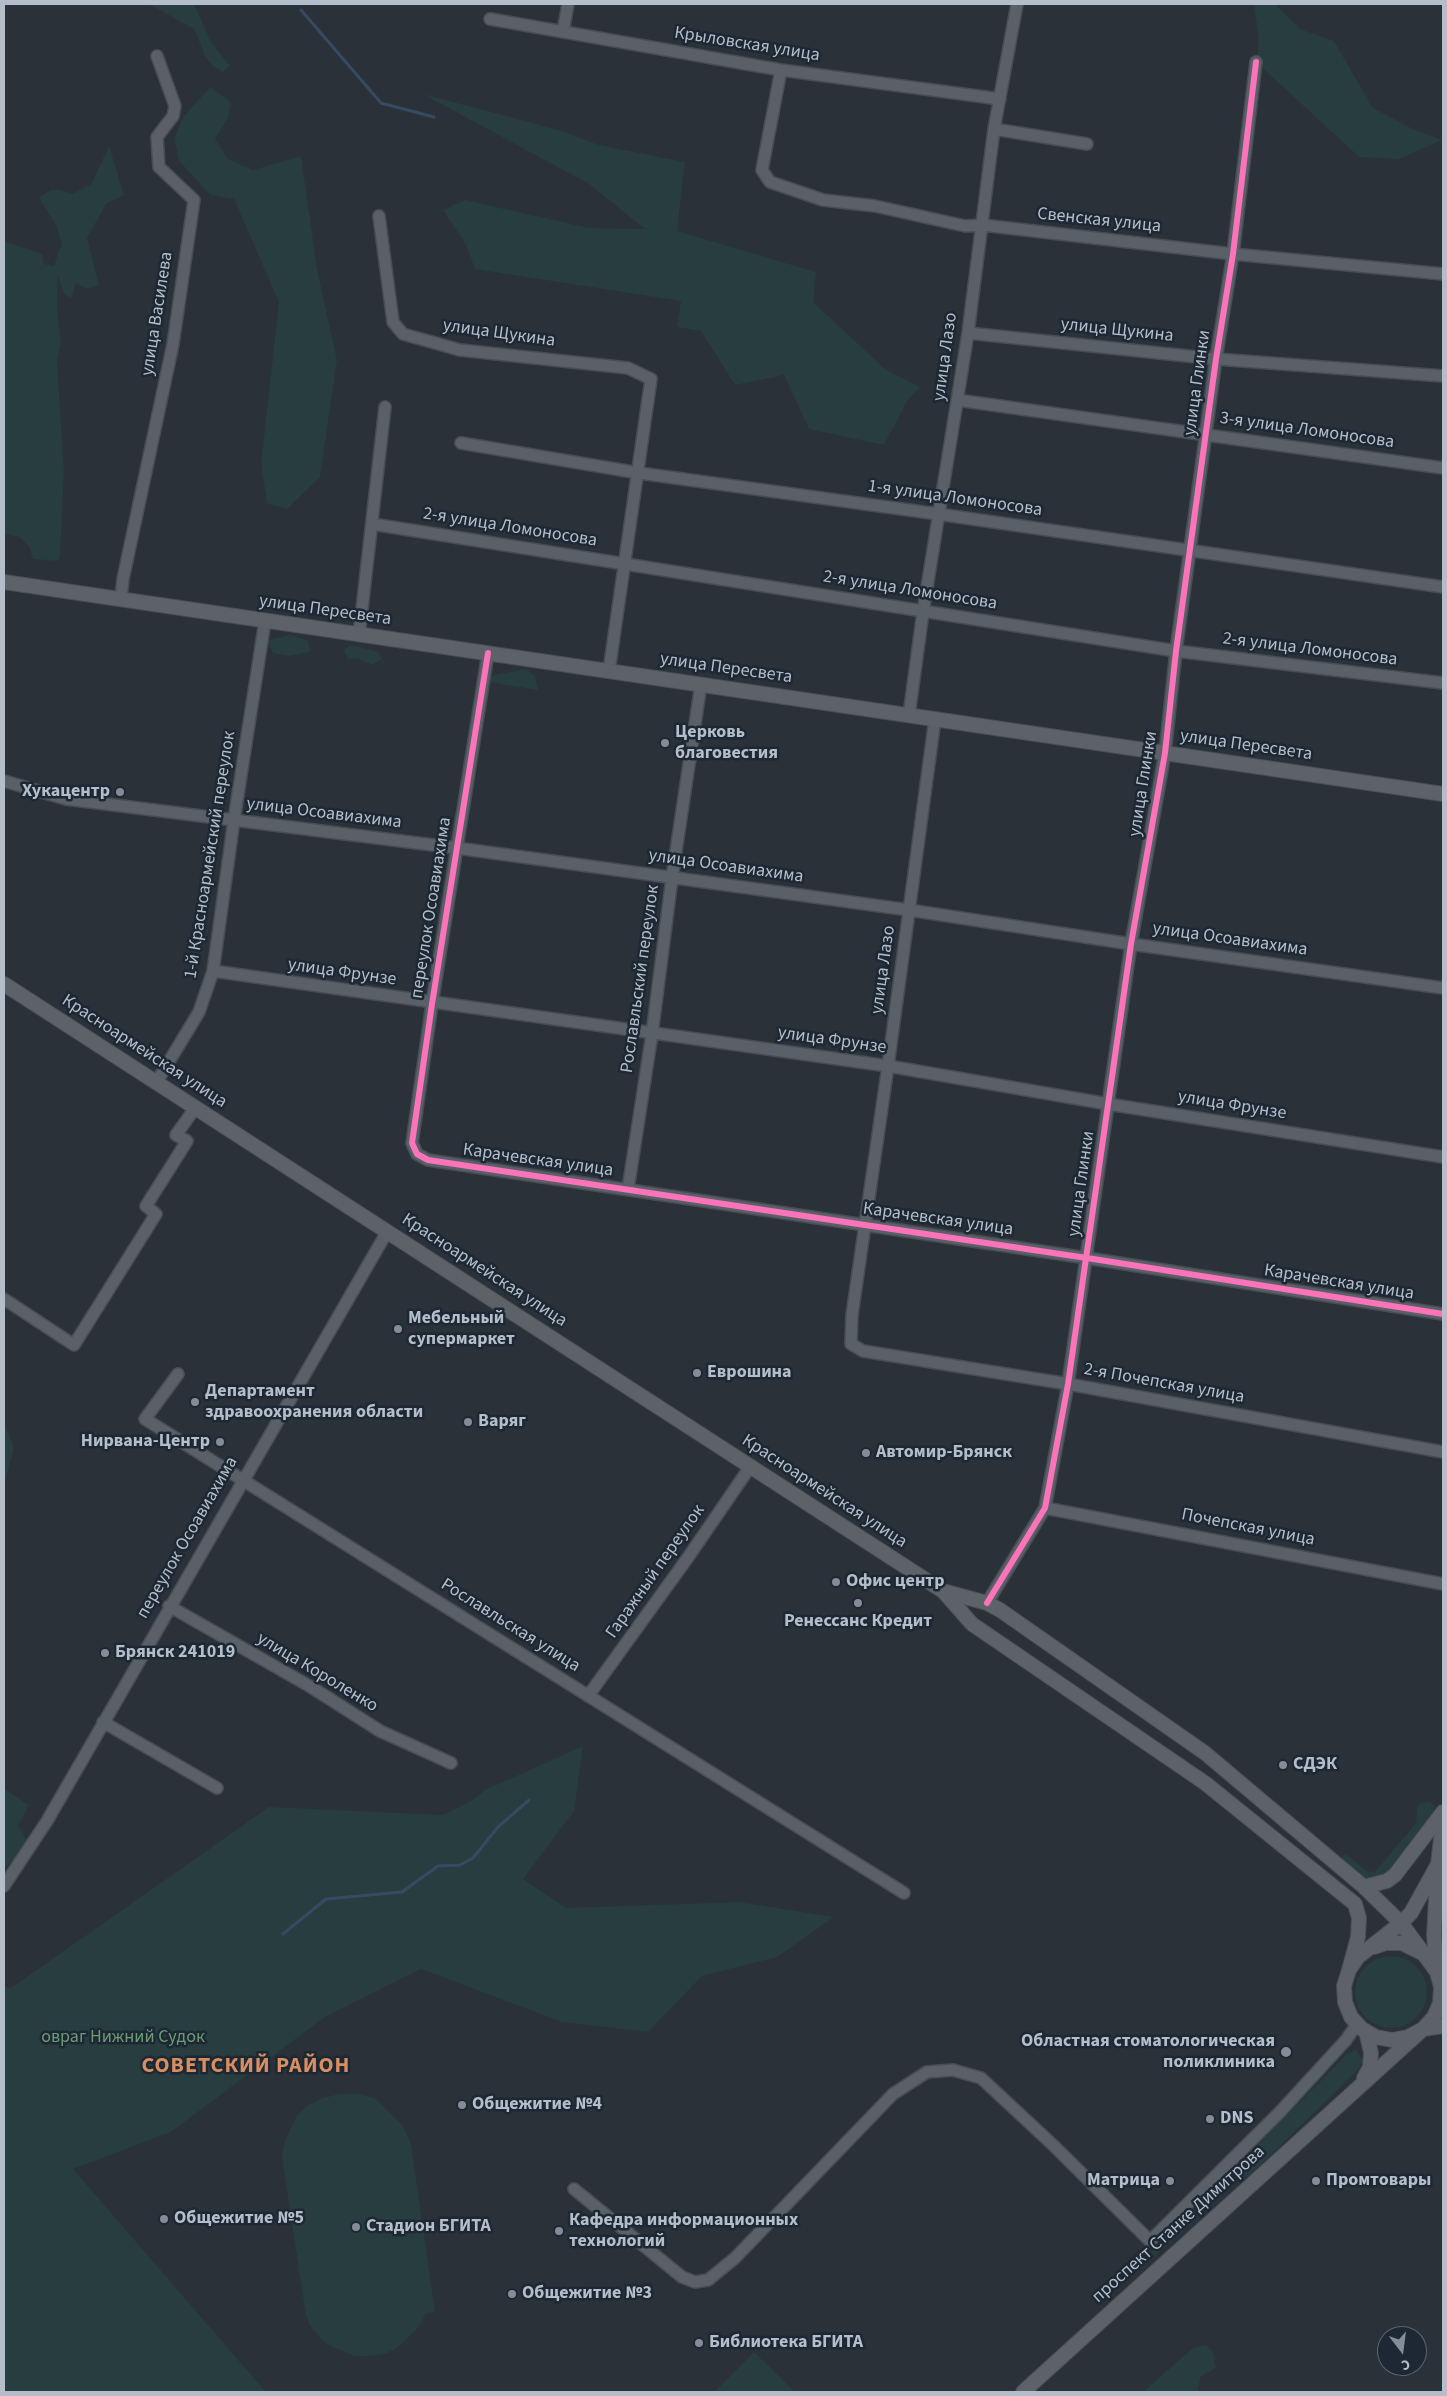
<!DOCTYPE html>
<html>
<head>
<meta charset="utf-8">
<style>
	body { margin:0 }
	#map { position:relative; width:1447px; height:2396px; overflow:hidden; background:#2a3139; font-family:"Source Sans 3",sans-serif }
	canvas { display:block }
	.frame { position:absolute; inset:0; border:5px solid #b4beca; pointer-events:none }
	.north { position:absolute; left:1377px; top:2326px; width:50px; height:50px; box-sizing:border-box; background:#1d2834; border:1px solid #596470; border-radius:50%; rotate:165deg; font-size:14px; font-weight:700; line-height:20px; text-align:center; color:#b4beca }
	.north::after { content:''; display:block; margin:auto; width:18px; height:22px; background:#848d97; clip-path:polygon(50% 0,100% 100%,50% 72%,0 100%) }
</style>
</head>
<body>
<div id="map">
<canvas width="1447" height="2396"></canvas>
<div class="frame"></div>
<div class="north">С</div>
</div>
<script>
const context = document.querySelector('canvas').getContext('2d');
context.lineJoin = 'round';
function paint(path, color) { context.fillStyle = color; context.fill(path, 'evenodd'); }
const toPath = rows => new Path2D(rows.map(r => 'M' + r).join(''));
function trace(path, color, width, dash) { context.strokeStyle = color; context.lineWidth = width; context.lineCap = dash ? 'butt' : 'round'; context.setLineDash(dash || []); context.stroke(path); }
function drawText(font, color, halo, rows, align = 'center') {
  context.font = font + ' "Source Sans 3",sans-serif'; context.lineWidth = 5; context.setLineDash([]); context.textBaseline = 'middle'; context.strokeStyle = halo; context.fillStyle = color; for (const [text, x, y, turn = 0] of rows) {
    context.save(); context.translate(x, y); context.rotate((+turn || 0) * Math.PI / 180); context.textAlign = isNaN(turn) ? turn : align; if (halo) context.strokeText(text, 0, 0); context.fillText(text, 0, 0); context.restore();
  }
}
paint(toPath([
	[149,4,194,4,211,42,230,66,223,72,214,67,206,58,194,29],
	[1254,4,1275,4,1300,29,1334,41,1373,108,1413,129,1442,140,1399,159,1359,157,1256,62,1259,42],
	[210,87,231,102,228,118,215,139,228,159,253,170,301,156,317,269,337,360,320,477,287,509,267,503,261,464,279,302,234,199,210,195,179,161,174,138,184,116],
	[423,94,559,130,599,145,685,162,677,231,816,272,813,302,885,369,920,387,907,401,884,445,809,429,784,375,735,385,701,331,677,327,681,301,475,269,465,243,443,210,465,200,589,228,645,229,589,184],
	[109,146,124,195,106,204,87,238,99,285,86,289,76,283,71,299,64,294,58,276,57,309,61,343,57,362,64,470,60,556,58,561,33,559,29,547,20,537,4,534,4,241,42,254,44,264,54,266,62,243,56,226,39,197,51,190,61,190,72,194,91,184],
	[291,635,307,640,311,650,309,652,289,656,273,653,268,643,269,640],
	[350,645,378,652,382,659,372,665,356,658,348,659,344,650],
	[526,669,535,676,538,690,489,682,490,676],
	[4,1421,14,1448,4,1487],
	[583,1746,574,1811,523,1879,566,1908,739,1902,834,1917,777,1957,702,1976,648,2032,562,2022,421,1969,325,2017,171,2132,73,2169,266,2392,4,2392,4,1986,11,1988,269,1807,443,1815,473,1800,485,1790],
	[4,1789,29,1805,18,1825,28,1843,4,1869],
	[1429,1802,1435,1806,1433,1814,1419,1838,1381,1879,1371,1882,1361,1879,1344,1864,1342,1858,1345,1854,1367,1871,1375,1872,1416,1823,1417,1806,1420,1803],
	'1355 1992a36 36 0 1 1 72 0a36 36 0 1 1-72 0Z',
	[1356,2050,1364,2061,1356,2072,1251,2174,1244,2178,1238,2175,1236,2169,1241,2162,1347,2054],
	[339,2094,359,2094,376,2099,403,2126,411,2144,435,2312,426,2313,419,2327,397,2348,385,2354,371,2356,355,2356,330,2346,320,2338,309,2324,305,2310,282,2157,285,2140,297,2115,307,2106,323,2098],
	[1212,2191,1217,2191,1221,2196,1155,2256,1151,2252],
	[1206,2345,1213,2352,1216,2368,1201,2376,1197,2392,1143,2392,1193,2348],
	[754,2352,795,2392,720,2392,717,2389]
]), '#273d3f');
trace(toPath([
	[301,10,381,103,434,117],
	[283,1934,326,1899,402,1892,438,1866,460,1865,473,1858,498,1827,529,1800]
]), '#364b63', 3);
const minor = toPath([
	[490,19,781,70,1000,99],
	[563,32,568,4],
	[781,70,762,170,770,182,823,200,875,206,965,226,982,225,1233,254,1443,274],
	[994,129,1087,144],
	[379,216,393,322,403,334,460,350,628,368,651,379,609,671],
	[968,333,1216,359,1443,376],
	[957,400,1443,468],
	[461,443,639,473,938,514,1443,587],
	[372,524,1176,651,1443,683],
	[121,599,123,579,173,344,194,200,159,167,157,137,173,116,175,106,157,56],
	[359,635,385,407],
	[488,653,432,1004,412,1143,417,1154,428,1160,1087,1258,1443,1314],
	[909,715,923,612,968,333,994,129,1017,4],
	[935,719,888,1066,852,1315,851,1344,863,1351,1068,1384,1443,1452],
	[4,781,66,799,457,848,909,910,1131,944,1443,988],
	[213,971,888,1066,1108,1104,1443,1157],
	[156,1083,199,1012,213,971,234,820,265,621],
	[628,1189,652,1034,672,878,701,684],
	[4,1299,74,1345,156,1214,146,1206,187,1141,176,1135,195,1108],
	[178,1374,145,1419,904,1893],
	[1045,1508,1443,1584],
	[987,1603,1045,1508,1068,1384,1131,944,1165,753,1176,651,1216,359,1233,254,1256,62],
	[169,1606,311,1687,380,1731,451,1763],
	[588,1696,689,1556,750,1467],
	[103,1722,217,1788],
	[4,1886,47,1821,387,1232],
	[574,2189,682,2277,695,2282,708,2280,735,2258,893,2094,927,2072,953,2070,981,2078,1053,2145,1150,2241,1279,2113,1346,2040,1357,2024]
]);
const major = toPath([
	[4,582,1443,794],
	[4,984,943,1591,972,1624,1205,1783,1355,1904,1359,1918,1358,1937,1349,1970],
	[943,1591,987,1603,1000,1610,1205,1753,1364,1887,1401,1923,1437,1972,1441,1987,1440,2003,1434,2017,1423,2029,1023,2392],
	[1438,1864,1411,1913,1401,1923,1358,1957,1349,1970,1344,1986,1345,2002,1351,2017,1362,2029,1376,2037,1392,2040,1408,2037,1423,2029,1443,2026],
	[1364,1887,1387,1881,1395,1875,1443,1812],
	[1374,1947,1386,1943,1402,1943,1422,1953],
	[1437,1969,1434,1935,1438,1864,1443,1822],
	[1364,2078,1370,2067,1371,2053,1366,2031]
]);
trace(minor, '#484d54', 14);
trace(major, '#484e56', 16);
trace(minor, '#5a6067', 11);
trace(major, '#5d6268', 14);
trace(toPath([
	[488,653,432,1004,412,1143,417,1154,428,1160,1087,1258,1443,1314],
	[987,1603,1045,1508,1068,1384,1131,944,1165,753,1176,651,1216,359,1233,254,1256,62]
]), '#fb73b8', 6);
for (const [x, y, r, color] of [
	[665,743,5,"#848d97"],
	[120,792,5,"#848d97"],
	[398,1329,5,"#848d97"],
	[697,1373,5,"#848d97"],
	[195,1402,5,"#848d97"],
	[468,1422,5,"#848d97"],
	[220,1442,5,"#848d97"],
	[866,1453,5,"#848d97"],
	[836,1582,5,"#848d97"],
	[858,1603,5,"#848d97"],
	[105,1653,5,"#848d97"],
	[1283,1765,5,"#848d97"],
	[1286,2052,6,"#848d97"],
	[462,2105,5,"#848d97"],
	[1210,2119,5,"#848d97"],
	[1170,2181,5,"#848d97"],
	[1316,2181,5,"#848d97"],
	[164,2219,5,"#848d97"],
	[356,2227,5,"#848d97"],
	[559,2231,5,"#848d97"],
	[512,2294,5,"#848d97"],
	[699,2343,5,"#848d97"]
]) { const dot = new Path2D(); dot.arc(x, y, r, 0, 2 * Math.PI); context.fillStyle = color; context.fill(dot); trace(dot, '#1d2834', 2); }
drawText('18px', '#b4beca', '#1d2834', [
	["Крыловская улица",747,45,9],
	["Свенская улица",1099,221,6],
	["улица Василева",158,314,-81],
	["улица Щукина",1117,331,6],
	["улица Щукина",499,334,8],
	["улица Лазо",946,357,-82],
	["улица Глинки",1198,383,-82],
	["3-я улица Ломоносова",1307,431,8],
	["1-я улица Ломоносова",955,499,8],
	["2-я улица Ломоносова",510,528,9],
	["2-я улица Ломоносова",910,591,9],
	["улица Пересвета",325,611,8],
	["2-я улица Ломоносова",1310,650,7],
	["улица Пересвета",726,669,8],
	["улица Пересвета",1246,746,8],
	["улица Глинки",1144,784,-81],
	["улица Осоавиахима",324,814,7],
	["1-й Красноармейский переулок",211,855,-81],
	["улица Осоавиахима",726,867,8],
	["переулок Осоавиахима",432,908,-81],
	["улица Осоавиахима",1230,940,8],
	["улица Лазо",884,970,-82],
	["улица Фрунзе",342,973,8],
	["Рославльский переулок",641,979,-82],
	["улица Фрунзе",832,1041,8],
	["Красноармейская улица",144,1052,33],
	["улица Фрунзе",1232,1106,9],
	["Карачевская улица",538,1161,8],
	["улица Глинки",1082,1184,-82],
	["Карачевская улица",938,1220,8],
	["Красноармейская улица",484,1271,33],
	["Карачевская улица",1339,1283,9],
	["2-я Почепская улица",1164,1384,10],
	["Красноармейская улица",824,1492,33],
	["Почепская улица",1248,1528,11],
	["переулок Осоавиахима",188,1538,-60],
	["Гаражный переулок",656,1572,-55],
	["Рославльская улица",510,1626,32],
	["улица Короленко",317,1673,31],
	["проспект Станке Димитрова",1179,2225,-42]
]);
drawText('bold 18px', '#b4beca', '#1d2834', [
	["Церковь",675,733],
	["благовестия",675,754],
	["Хукацентр",110,792,"right"],
	["Мебельный",408,1319],
	["супермаркет",408,1340],
	["Еврошина",707,1373],
	["Департамент",205,1392],
	["здравоохранения области",205,1413],
	["Варяг",478,1422],
	["Нирвана-Центр",210,1442,"right"],
	["Автомир-Брянск",876,1453],
	["Офис центр",846,1582],
	["Ренессанс Кредит",858,1622,"center"],
	["Брянск 241019",115,1653],
	["СДЭК",1293,1765],
	["Областная стоматологическая",1275,2042,"right"],
	["поликлиника",1275,2063,"right"],
	["Общежитие №4",472,2105],
	["DNS",1220,2119],
	["Матрица",1160,2181,"right"],
	["Промтовары",1326,2181],
	["Общежитие №5",174,2219],
	["Кафедра информационных",569,2221],
	["технологий",569,2242],
	["Стадион БГИТА",366,2227],
	["Общежитие №3",522,2294],
	["Библиотека БГИТА",709,2343]
], 'left');
drawText('18px', '#6b9b73', '#1d2834', [
	["овраг Нижний Судок",123,2038]
]);
context.letterSpacing = '1px';
drawText('bold 22px', '#d88e61', '#1d2834', [
	["СОВЕТСКИЙ РАЙОН",246,2067]
]);
context.letterSpacing = '0px';
</script>
</body>
</html>
